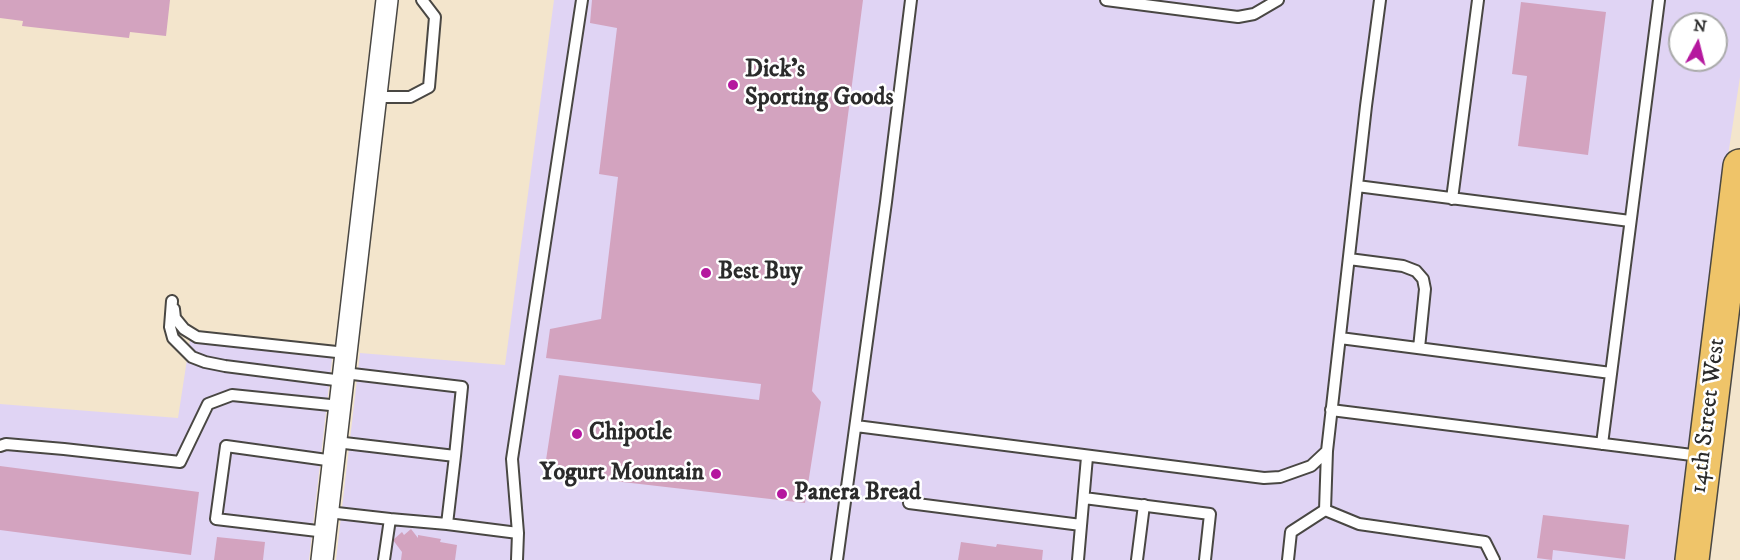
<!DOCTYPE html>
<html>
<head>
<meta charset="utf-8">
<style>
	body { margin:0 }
	#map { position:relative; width:1740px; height:560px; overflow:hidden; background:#f3e5cc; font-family:"IM FELL DW Pica",serif }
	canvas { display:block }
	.north { position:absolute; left:1668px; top:12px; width:60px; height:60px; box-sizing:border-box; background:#fff; border:2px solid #aaa; border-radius:50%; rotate:7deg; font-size:16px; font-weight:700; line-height:24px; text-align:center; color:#2b2b2b }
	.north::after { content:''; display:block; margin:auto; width:21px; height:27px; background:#b5179e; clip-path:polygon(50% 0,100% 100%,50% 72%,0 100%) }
</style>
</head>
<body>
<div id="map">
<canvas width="1740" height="560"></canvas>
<div class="north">N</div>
</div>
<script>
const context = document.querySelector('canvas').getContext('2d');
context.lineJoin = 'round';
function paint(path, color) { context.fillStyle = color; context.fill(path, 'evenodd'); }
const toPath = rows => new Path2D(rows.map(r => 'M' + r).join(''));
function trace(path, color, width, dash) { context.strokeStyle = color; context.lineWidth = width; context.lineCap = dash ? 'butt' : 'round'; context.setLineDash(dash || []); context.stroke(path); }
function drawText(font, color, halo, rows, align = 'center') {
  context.font = font + ' "IM FELL DW Pica",serif'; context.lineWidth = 5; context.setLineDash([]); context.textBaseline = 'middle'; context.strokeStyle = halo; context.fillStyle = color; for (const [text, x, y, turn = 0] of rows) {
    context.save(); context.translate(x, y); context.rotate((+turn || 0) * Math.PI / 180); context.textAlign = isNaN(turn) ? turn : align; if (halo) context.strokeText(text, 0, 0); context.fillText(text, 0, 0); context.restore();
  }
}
paint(toPath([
	[554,0,1740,0,1740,77,1722,195,1679,560,336,560,360,353,505,365],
	[1680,24,1716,24,1716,60,1680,60],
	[190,340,333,351,309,560,0,560,0,404,178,418]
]), '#e0d4f4');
paint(toPath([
	[0,0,170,0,166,36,130,32,129,38,22,26,23,21,0,18],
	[592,0,863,0,812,391,821,402,805,503,544,473,559,375,759,400,761,384,546,358,550,329,601,319,618,177,599,174,617,28,590,23],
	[1521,2,1606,12,1588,155,1518,146,1527,76,1512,74],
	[0,466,199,492,191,555,0,530],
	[1543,515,1629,525,1625,559,1553,550,1552,560,1537,558],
	[411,529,418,538,418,535,441,539,440,542,457,545,455,560,401,560,402,552,393,540,402,532,404,535],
	[217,537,265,542,263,560,214,560],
	[961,542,996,547,997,544,1043,550,1042,560,958,560]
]), '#d3a3bf');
const lane = toPath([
	[1106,0,1238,17,1254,14,1278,0],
	[376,97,410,97,429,87,435,17,422,0],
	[1357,186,1630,221],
	[1452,199,1478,0],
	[1349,259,1403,266,1416,271,1423,279,1425,289,1419,348],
	[172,301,170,327,173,338,192,357,205,362,225,366,343,381],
	[174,309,175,318,184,329,197,337,346,353],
	[1340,338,1611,373],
	[344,373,462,387,455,456],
	[1331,410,1700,456],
	[856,426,1264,478,1280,477,1311,466,1327,451,1366,106,1380,0],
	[336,442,455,456,447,524,390,519],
	[1602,444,1659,0],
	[0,446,6,444,64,449,180,462,208,404,232,395,340,406],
	[1084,498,1210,514,1205,560],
	[909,503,1081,525],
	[1325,510,1359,524,1485,542,1494,560],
	[328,512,390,519,384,560],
	[447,524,518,533],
	[326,532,216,519,226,446,334,461],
	[517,560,518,533,512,459,582,0],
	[837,560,886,202,911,0],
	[1078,560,1087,457],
	[1137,560,1144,505],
	[1288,560,1291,532,1325,510,1327,451]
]);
const street = toPath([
	[322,560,387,0]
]);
const primary = toPath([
	[1692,560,1740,166]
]);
trace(lane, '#494743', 14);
trace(street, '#494743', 24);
trace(primary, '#494743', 36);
trace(lane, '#fff', 10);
trace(street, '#fff', 21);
trace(primary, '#efc469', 33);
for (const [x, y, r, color] of [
	[733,85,6,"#b5179e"],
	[706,273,6,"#b5179e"],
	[577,434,6,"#b5179e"],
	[716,474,6,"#b5179e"],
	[782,494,6,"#b5179e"]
]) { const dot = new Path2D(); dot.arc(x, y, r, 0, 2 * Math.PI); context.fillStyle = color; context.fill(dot); trace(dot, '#fff', 2); }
drawText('bold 24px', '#2b2b2b', '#fff', [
	["Dick's",745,71],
	["Sporting Goods",745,99],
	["Best Buy",718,273],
	["Chipotle",589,434],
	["Yogurt Mountain",704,474,"right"],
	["Panera Bread",794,494]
], 'left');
drawText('24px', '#2b2b2b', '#fff', [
	["14th Street West",1709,416,-83]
]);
</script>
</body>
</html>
